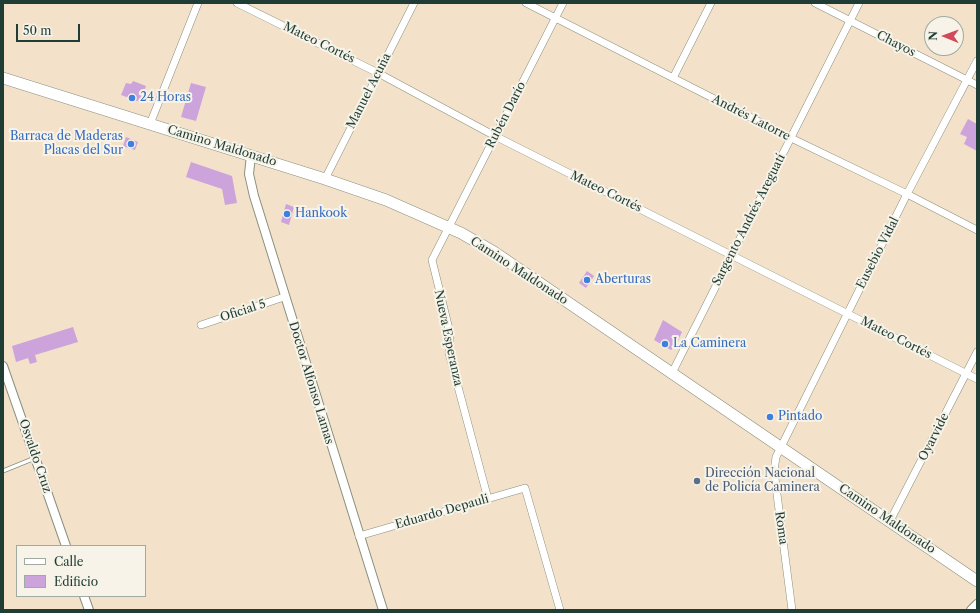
<!DOCTYPE html>
<html>
<head>
<meta charset="utf-8">
<style>
	body { margin:0 }
	#map { position:relative; width:980px; height:613px; overflow:hidden; background:#f3e2c9; font-family:"Libre Caslon Text",serif }
	canvas { display:block }
	.frame { position:absolute; inset:0; border:4px solid #1f3d34; pointer-events:none }
	.legend { position:absolute; left:16px; top:545px; width:130px; height:52px; box-sizing:border-box; background:#f7f3e8; border:1px solid #a1aaa0; margin:0; padding:5px 7px; list-style:none; font-size:12px; color:#1f3d34 }
	.legend li { display:flex; align-items:center; gap:8px; height:20px }
	.legend b { width:20px; border:1px solid #a1aaa0 }
	.north { position:absolute; left:924px; top:16px; width:40px; height:40px; box-sizing:border-box; background:#f7f3e8; border:1px solid #a1aaa0; border-radius:50%; rotate:271deg; font-size:11px; font-weight:700; line-height:16px; text-align:center; color:#1f3d34 }
	.north::after { content:''; display:block; margin:auto; width:14px; height:18px; background:#d1495b; clip-path:polygon(50% 0,100% 100%,50% 72%,0 100%) }
	.scale { position:absolute; left:16px; top:24px; width:64px; height:18px; box-sizing:border-box; border:2px solid #1f3d34; border-top:0; padding-left:5px; font-size:12px; line-height:14px; white-space:nowrap; color:#1f3d34; -webkit-text-stroke:3px #f7f3e8; paint-order:stroke }
</style>
</head>
<body>
<div id="map">
<canvas width="980" height="613"></canvas>
<div class="frame"></div>
<ul class="legend">
<li><b style="height:5px;background:#fff"></b>Calle</li>
<li><b style="height:11px;background:#cda3dc"></b>Edificio</li>
</ul>
<div class="north">N</div>
<div class="scale">50 m</div>
</div>
<script>
const context = document.querySelector('canvas').getContext('2d');
context.lineJoin = 'round';
function paint(path, color) { context.fillStyle = color; context.fill(path, 'evenodd'); }
const toPath = rows => new Path2D(rows.map(r => 'M' + r).join(''));
function trace(path, color, width, dash) { context.strokeStyle = color; context.lineWidth = width; context.lineCap = dash ? 'butt' : 'round'; context.setLineDash(dash || []); context.stroke(path); }
function drawText(font, color, halo, rows, align = 'center') {
  context.font = font + ' "Libre Caslon Text",serif'; context.lineWidth = 4; context.setLineDash([]); context.textBaseline = 'middle'; context.strokeStyle = halo; context.fillStyle = color; for (const [text, x, y, turn = 0] of rows) {
    context.save(); context.translate(x, y); context.rotate((+turn || 0) * Math.PI / 180); context.textAlign = isNaN(turn) ? turn : align; if (halo) context.strokeText(text, 0, 0); context.fillText(text, 0, 0); context.restore();
  }
}
paint(toPath([
	[133,81,146,86,140,102,121,95,126,83,131,84],
	[191,83,206,87,196,121,181,117],
	[968,119,977,124,977,151,964,144,967,137,960,134],
	[126,137,138,142,135,150,123,146],
	[191,162,232,176,237,203,225,205,222,189,186,177],
	[286,204,294,207,289,225,281,222],
	[587,271,594,276,586,288,579,283],
	[663,320,682,332,675,347,671,350,654,340],
	[73,327,78,342,35,355,37,362,30,364,28,358,16,362,12,346]
]), '#cda3dc');
const service = toPath([
	[3,471,35,458]
]);
const minor = toPath([
	[237,3,378,73,495,136,977,379],
	[526,3,791,138,907,194,977,230],
	[815,3,977,85],
	[673,78,711,3],
	[150,124,198,3],
	[325,179,414,3],
	[201,325,284,297],
	[672,373,859,3],
	[488,499,449,353,450,333,432,260,563,3],
	[890,521,977,352],
	[359,536,525,488,560,610],
	[792,610,774,471,776,457,907,194,977,61]
]);
const tertiary = toPath([
	[251,155,249,174,254,196,383,610],
	[3,366,66,546],
	[84,596,89,610],
	[971,610,977,604]
]);
const primary = toPath([
	[3,78,325,179,386,200,461,233,494,252,977,581]
]);
trace(service, '#89907e', 5);
trace(minor, '#89907e', 8);
trace(tertiary, '#89907e', 10);
trace(primary, '#89907e', 12);
trace(service, '#fff', 3.5);
trace(minor, '#fff', 7);
trace(tertiary, '#fff', 8);
trace(primary, '#fff', 11);
for (const [x, y, r, color] of [
	[132,98,4,"#3f7fe0"],
	[131,144,4,"#3f7fe0"],
	[287,214,4,"#3f7fe0"],
	[587,280,4,"#3f7fe0"],
	[665,344,4,"#3f7fe0"],
	[770,417,4,"#3f7fe0"],
	[697,481,4,"#5c6f8a"]
]) { const dot = new Path2D(); dot.arc(x, y, r, 0, 2 * Math.PI); context.fillStyle = color; context.fill(dot); trace(dot, '#f7f3e8', 1.5); }
drawText('12px', '#1f3d34', '#f7f3e8', [
	["Mateo Cortés",319,43,26],
	["Chayos",896,44,27],
	["Manuel Acuña",369,91,-63],
	["Rubén Darío",506,115,-63],
	["Andrés Latorre",751,118,27],
	["Camino Maldonado",222,146,17],
	["Mateo Cortés",606,192,26],
	["Sargento Andrés Areguatí",749,220,-63],
	["Eusebio Vidal",878,253,-63],
	["Camino Maldonado",519,271,33],
	["Oficial 5",243,311,-18],
	["Nueva Esperanza",448,338,78],
	["Mateo Cortés",896,338,27],
	["Doctor Alfonso Lamas",311,383,73],
	["Oyarvide",934,437,-63],
	["Osvaldo Cruz",35,456,71],
	["Eduardo Depauli",442,512,-16],
	["Camino Maldonado",887,519,34],
	["Roma",781,528,82]
]);
drawText('12px', '#366cbe', '#f7f3e8', [
	["24 Horas",140,98],
	["Barraca de Maderas",123,137,"right"],
	["Placas del Sur",123,151,"right"],
	["Hankook",295,214],
	["Aberturas",595,280],
	["La Caminera",673,344],
	["Pintado",778,417]
], 'left');
drawText('12px', '#4e5e75', '#f7f3e8', [
	["Dirección Nacional",705,474],
	["de Policía Caminera",705,488]
], 'left');
</script>
</body>
</html>
